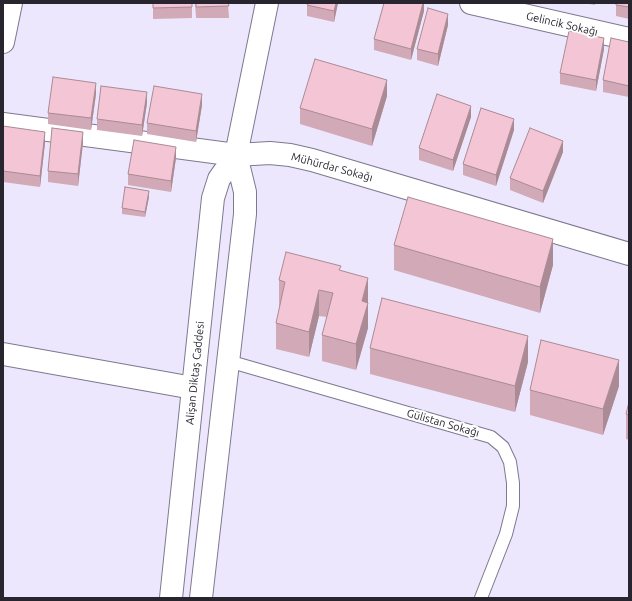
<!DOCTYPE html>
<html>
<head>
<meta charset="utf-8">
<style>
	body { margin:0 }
	#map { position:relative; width:632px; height:601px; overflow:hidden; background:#ede7fd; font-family:Ubuntu,sans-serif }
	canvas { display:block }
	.frame { position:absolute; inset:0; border:4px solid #28252f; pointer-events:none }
</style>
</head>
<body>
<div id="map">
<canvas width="632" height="601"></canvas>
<div class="frame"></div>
</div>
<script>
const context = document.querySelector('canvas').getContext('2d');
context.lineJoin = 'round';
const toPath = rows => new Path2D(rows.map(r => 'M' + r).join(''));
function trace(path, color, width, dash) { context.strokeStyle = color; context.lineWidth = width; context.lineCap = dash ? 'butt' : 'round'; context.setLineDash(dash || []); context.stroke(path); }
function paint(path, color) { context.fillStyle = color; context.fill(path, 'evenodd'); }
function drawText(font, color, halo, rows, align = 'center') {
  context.font = font + ' Ubuntu,sans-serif'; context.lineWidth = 4; context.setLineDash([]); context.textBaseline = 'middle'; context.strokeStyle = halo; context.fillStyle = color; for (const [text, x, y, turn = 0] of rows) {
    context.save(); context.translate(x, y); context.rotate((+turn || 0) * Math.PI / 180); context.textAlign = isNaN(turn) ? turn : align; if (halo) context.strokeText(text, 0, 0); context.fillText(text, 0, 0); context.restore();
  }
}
const service = toPath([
	[228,361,491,437,503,447,510,462,513,483,513,506,506,534,481,598]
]);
const minor = toPath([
	[471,3,629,39],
	[3,42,11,3],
	[3,124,236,155,270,153,290,155,312,160,629,254],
	[3,354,193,388]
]);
const tertiary = toPath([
	[171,598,213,198,219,179,236,155,267,3],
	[201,598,245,214,245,192,236,155]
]);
trace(service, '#7e7890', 14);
trace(minor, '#7e7890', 24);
trace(tertiary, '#7e7890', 24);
trace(service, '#fff', 12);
trace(minor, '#fff', 22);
trace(tertiary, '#fff', 22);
paint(toPath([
	[153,3,192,3,192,18,153,19],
	[195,3,228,3,229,18,196,18],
	[338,3,334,22,307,16,307,5],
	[424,3,424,11,411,60,374,50,374,39],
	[584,3,595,3,595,5],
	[629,3,629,19,616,16,616,5],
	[448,25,438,66,417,60,417,49],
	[629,42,629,97,603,92,603,80],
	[604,49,596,91,560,84,560,73],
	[96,94,91,130,48,124,48,113],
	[387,96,372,146,300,124,300,108],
	[147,103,142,136,97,130,97,119],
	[202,105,196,142,147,134,147,123],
	[471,117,453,171,419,160,419,148],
	[3,126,45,143,40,187,3,182],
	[514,130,496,186,463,175,463,164],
	[83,143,78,186,48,182,48,171],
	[563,152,543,203,510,190,510,178],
	[176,158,171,192,128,185,128,174],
	[149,197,145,217,122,214,122,208],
	[394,245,553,265,540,313,394,270],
	[341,271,368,304,368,328,356,370,322,361,322,335,327,317,319,316,309,357,276,349,276,323,280,306,279,306,279,280],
	[370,348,528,362,515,412,370,374],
	[619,386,603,435,530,415,530,390],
	[629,402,629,440,626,439,626,414]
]), '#d1a9b7');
paint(toPath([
	[336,3,338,3,334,22,334,11],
	[423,3,424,3,424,11,411,60,411,49],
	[448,14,448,25,438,66,438,54],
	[604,38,604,49,596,91,596,80],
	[387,80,387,96,372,146,372,129],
	[96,83,96,94,91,130,91,118],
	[147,92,147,103,142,136,142,125],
	[202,94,202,105,196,142,196,131],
	[471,106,471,117,453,171,453,160],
	[514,119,514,130,496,186,496,175],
	[45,132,45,143,40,187,40,176],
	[83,132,83,143,78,186,78,174],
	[563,141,563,152,543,203,543,191],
	[176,147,176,158,171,192,171,181],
	[149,191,149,197,145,217,145,212],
	[553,239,553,265,540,313,540,287],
	[368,278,368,328,356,370,356,344,362,301],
	[319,290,319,316,309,357,309,332],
	[528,336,528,362,515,412,515,386],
	[619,360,619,386,603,435,603,409]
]), '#aa8a95');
const building = toPath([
	[153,3,192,3,192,7,153,8,153,3],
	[196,3,228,3,229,6,196,7,196,3],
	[308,3,336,3,334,11,307,5,308,3],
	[384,3,423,3,411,49,374,39,384,3],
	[616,3,629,3,629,7,616,5,616,3],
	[428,8,448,14,438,54,417,49,428,8],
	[569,31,604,38,596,80,560,73,569,31],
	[611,38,629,42,629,86,603,80,611,38],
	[315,59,387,80,372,129,300,108,315,59],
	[53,77,96,83,91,118,48,113,53,77],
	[101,86,147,92,142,125,97,119,101,86],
	[154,86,202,94,196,131,147,123,154,86],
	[437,94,471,106,453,160,419,148,437,94],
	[481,108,514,119,496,175,463,164,481,108],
	[3,126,45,132,40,176,3,171,3,126],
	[52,128,83,132,78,174,48,171,52,128],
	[530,128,563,141,543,191,510,178,530,128],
	[134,140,176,147,171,181,128,174,134,140],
	[125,187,149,191,145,212,122,208,125,187],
	[408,197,553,239,540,287,394,245,408,197],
	[286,252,341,266,339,270,368,278,362,301,368,303,356,344,322,335,333,293,319,290,309,332,276,323,285,282,279,280,286,252],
	[382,298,528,336,515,386,370,348,382,298],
	[541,340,619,360,603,409,530,390,541,340],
	[629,402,629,415,626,414,629,402]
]);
paint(building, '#f3c5d5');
trace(building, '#aa8a95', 1);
drawText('11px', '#28252f', '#fff', [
	["Gelincik Sokağı",562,24,13],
	["Mühürdar Sokağı",332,167,15],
	["Alişan Diktaş Caddesi",195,373,-84],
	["Gülistan Sokağı",443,423,16]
]);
</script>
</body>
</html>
